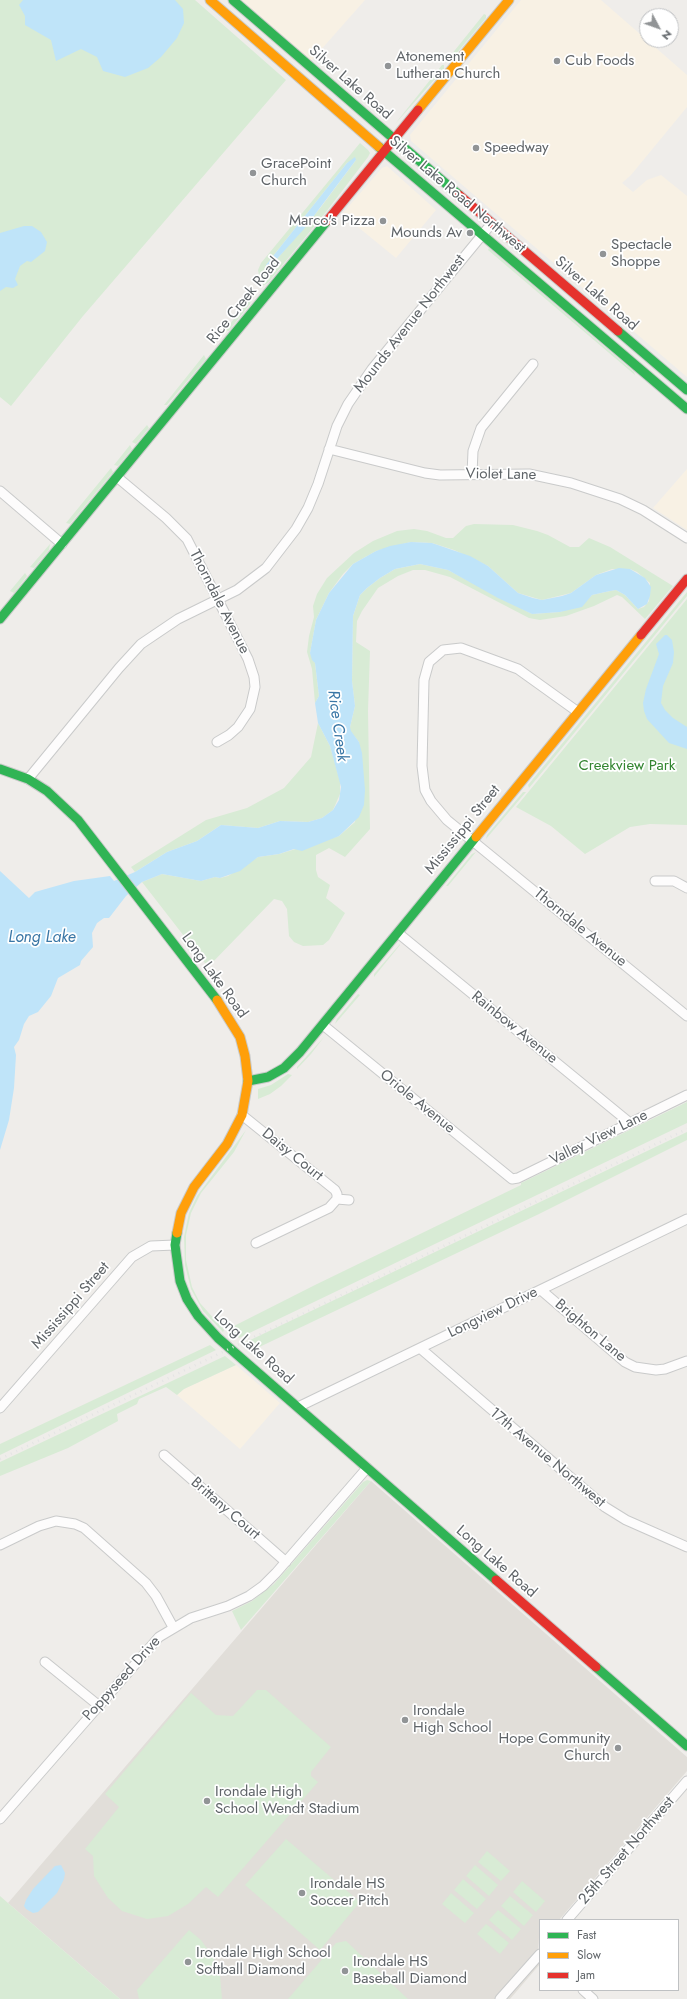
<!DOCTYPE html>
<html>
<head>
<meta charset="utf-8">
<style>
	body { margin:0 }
	#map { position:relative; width:687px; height:1999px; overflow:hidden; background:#efedea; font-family:Jost,sans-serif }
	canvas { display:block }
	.legend { position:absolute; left:539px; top:1919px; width:140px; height:72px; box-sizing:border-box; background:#fff; border:1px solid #bfc1c3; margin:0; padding:5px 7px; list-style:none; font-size:12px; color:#5f6468 }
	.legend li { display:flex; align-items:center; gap:8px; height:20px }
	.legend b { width:20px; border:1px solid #bfc1c3 }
	.north { position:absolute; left:639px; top:8px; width:40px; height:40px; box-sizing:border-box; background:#fff; border:1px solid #bfc1c3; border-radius:50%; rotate:131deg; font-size:11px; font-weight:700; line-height:16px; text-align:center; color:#5f6468 }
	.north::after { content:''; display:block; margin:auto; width:14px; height:18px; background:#919496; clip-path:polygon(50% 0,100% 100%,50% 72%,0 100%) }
</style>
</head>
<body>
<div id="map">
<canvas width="687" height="1999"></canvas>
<ul class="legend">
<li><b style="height:5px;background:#30b455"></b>Fast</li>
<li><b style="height:5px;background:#ff9f0a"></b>Slow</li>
<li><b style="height:5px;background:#e5322d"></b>Jam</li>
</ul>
<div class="north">N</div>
</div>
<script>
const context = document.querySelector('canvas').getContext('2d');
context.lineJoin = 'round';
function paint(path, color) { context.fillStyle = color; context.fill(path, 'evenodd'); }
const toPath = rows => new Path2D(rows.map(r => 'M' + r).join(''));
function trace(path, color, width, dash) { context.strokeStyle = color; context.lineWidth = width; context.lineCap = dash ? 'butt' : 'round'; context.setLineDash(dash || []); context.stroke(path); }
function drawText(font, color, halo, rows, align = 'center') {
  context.font = font + ' Jost,sans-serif'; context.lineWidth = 3.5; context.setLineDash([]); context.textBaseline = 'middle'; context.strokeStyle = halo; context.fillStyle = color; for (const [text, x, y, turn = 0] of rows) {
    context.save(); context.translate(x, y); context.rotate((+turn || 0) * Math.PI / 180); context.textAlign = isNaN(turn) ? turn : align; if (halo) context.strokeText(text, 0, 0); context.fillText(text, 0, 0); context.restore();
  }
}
paint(toPath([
	[241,0,365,0,311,61],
	[521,0,601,0,687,75,687,107,631,175,622,183,633,192,647,180,661,175,687,196,687,377,411,141,410,135],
	[387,166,436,210,396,258,342,214,382,168],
	[687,469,687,530,653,508],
	[236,1365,280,1403,240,1449,177,1395,184,1389]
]), '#f8f1e4');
paint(toPath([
	[371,1481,687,1757,687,1771,559,1920,540,1920,538,1954,540,1964,510,1999,120,1999,8,1903]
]), '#e1ded9');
paint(toPath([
	[0,0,195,0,286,80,83,316,11,406,0,397],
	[484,14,486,15,486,18,456,54,451,55],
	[442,65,444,65,444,69,395,124],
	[360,143,368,150,370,153,368,157,326,212,268,283,262,286,264,282,259,275,258,270,261,263],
	[356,160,321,207,276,260,266,265,347,163],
	[489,248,634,372,635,375,488,250],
	[251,298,250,304,229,331,225,330],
	[204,355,206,359,167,405,164,405],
	[147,425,149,428,136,444,132,442],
	[130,445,132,449,118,466,114,465],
	[111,468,113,472,70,524,66,523],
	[474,524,513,525,537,531,548,535,570,547,579,547,589,538,610,547,673,586,645,619,622,597,617,595,594,606,566,616,540,620,529,618,450,577,425,570,413,570,398,576,378,588,362,611,357,621,356,642,370,651,368,711,370,829,345,857,329,848,316,855,316,870,318,877,330,885,326,898,345,913,329,940,323,945,303,946,294,942,289,936,287,909,282,901,274,899,208,967,142,882,162,874,201,881,215,877,220,878,228,876,258,857,279,854,339,836,355,822,359,742,350,731,350,727,355,706,352,681,353,616,360,595,367,588,380,578,395,569,420,564,448,570,532,614,560,612,584,603,592,595,610,591,616,590,625,595,638,609,644,607,649,601,650,583,637,572,630,569,612,569,596,575,571,593,542,600,518,593,488,566,454,550,432,543,411,542,376,551,353,564,343,574,329,593,316,620,310,653,315,663,319,696,315,703,312,669,307,652,309,636,314,617,313,606,317,594,327,578,354,553,373,541,397,531,414,529,427,531,446,538,453,538,466,526],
	[50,544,49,550,34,568,30,567],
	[25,573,27,576,14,593,10,591],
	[687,592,687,596,529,788,528,785],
	[687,599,687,825,650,824,630,827,585,854,551,826,516,807],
	[318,723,330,746,340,781,340,794,333,810,322,818,308,822,280,821,258,828,221,825,197,841,167,852,135,872,131,867,206,820,247,808,284,788,311,757],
	[523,792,526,792,486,839,487,835],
	[476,852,448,886,446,886,472,854],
	[400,944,400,945,374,977,374,974],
	[358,994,360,995,335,1024,337,1019],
	[324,1037,311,1054,297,1069,297,1067],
	[288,1074,292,1075,281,1086,270,1094,258,1099,258,1089,271,1085],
	[687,1102,687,1123,239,1338,228,1329,315,1285,521,1185,521,1183],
	[246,1130,234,1152,201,1193,191,1213,186,1235,186,1260,192,1287,200,1303,224,1330,223,1332,203,1311,191,1289,185,1265,184,1237,189,1213,197,1196],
	[687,1132,687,1140,539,1214,253,1350,244,1343],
	[210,1345,216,1350,0,1455,0,1444],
	[225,1356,236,1365,184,1389,177,1395,166,1387,139,1399,137,1404,117,1414,118,1421,68,1448,0,1476,0,1462],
	[367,1480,371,1481,241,1630,232,1611,252,1601,274,1584,363,1482],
	[257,1690,266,1690,331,1747,311,1772,311,1776,318,1782,218,1897,206,1887,188,1904,168,1916,147,1919,122,1911,108,1898,94,1876,93,1856,85,1849,119,1807,105,1794,191,1693,216,1715,233,1716],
	[286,1839,360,1902,320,1950,245,1885],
	[487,1851,510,1871,501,1881,478,1862],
	[475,1865,498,1885,489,1896,466,1876],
	[463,1879,486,1899,477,1909,454,1890],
	[522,1881,545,1901,536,1912,513,1892],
	[451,1893,474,1913,465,1923,442,1904],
	[0,1896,8,1903,120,1999,0,1999],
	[510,1896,533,1915,524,1926,501,1906],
	[498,1910,521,1929,512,1940,489,1920],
	[486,1924,509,1943,500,1954,477,1934],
	[189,1930,201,1940,213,1957,220,1976,222,1999,139,1999,137,1990],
	[346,1941,408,1999,288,1999,336,1943]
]), '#d8ebd5');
paint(toPath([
	[23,0,175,0,183,9,184,23,177,38,161,57,148,68,125,77,103,71,97,57,81,49,56,61,51,40,25,25,25,16,19,5],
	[355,157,356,160,304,229,276,260,266,269,266,265,331,183,347,163],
	[24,226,32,226,41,232,47,242,45,251,31,262,27,261,20,266,15,279,18,285,13,288,6,287,0,291,0,233],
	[411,542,432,543,470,556,488,566,518,593,533,598,542,600,562,596,571,593,596,575,619,568,630,569,645,578,651,587,650,596,647,604,638,609,625,595,616,590,610,591,592,595,582,607,560,612,532,614,498,598,448,570,420,564,395,569,380,578,367,588,360,595,353,616,352,681,355,706,350,727,351,731,359,742,362,753,365,790,364,805,359,817,339,836,302,851,294,849,279,854,258,857,240,871,220,878,215,877,201,881,162,874,142,882,126,896,109,918,104,918,97,923,92,933,93,947,81,961,80,965,58,978,51,996,38,1012,29,1016,24,1024,19,1040,14,1047,16,1055,14,1088,9,1120,0,1150,0,871,29,898,35,892,74,881,110,876,114,881,135,872,167,852,197,841,221,825,258,828,280,821,308,822,322,818,333,810,339,800,341,787,330,746,318,723,315,703,319,696,315,663,312,660,310,653,316,620,329,593,353,564,376,551,390,546],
	[665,635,667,635,672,640,674,652,673,663,663,686,661,703,665,710,673,718,687,727,687,749,669,743,647,719,644,711,643,703,646,689,659,654,656,644],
	[61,1865,65,1873,64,1879,57,1893,38,1912,33,1913,26,1909,24,1906,26,1900,33,1889,55,1866]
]), '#bfe4f9');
const street = toPath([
	[329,449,425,473,440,475,529,474,571,483,620,499,643,510,687,538],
	[472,474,473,451,481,428,533,364],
	[117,477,166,518,187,539,248,659,254,677,255,687,250,709,238,727,229,735,217,742],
	[0,491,62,544],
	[578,712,518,669,461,648,443,650,429,662,424,680,422,766,425,790,431,801,447,820,687,1016],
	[28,779,119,668,141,644,178,619,237,590,266,568,296,529,308,508,318,484,337,426,348,404,372,369,492,223],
	[655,881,674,881,687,888],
	[398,933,630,1123],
	[323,1025,512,1179,518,1178,687,1095],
	[242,1115,335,1190,337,1194,337,1199,329,1208,256,1243],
	[337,1199,349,1200],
	[541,1290,625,1362,635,1367,656,1370,665,1369,687,1361],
	[420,1348,605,1507,626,1520,687,1547],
	[298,1407,687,1219],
	[0,1408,132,1257,151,1246,175,1245],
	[164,1455,286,1562],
	[0,1545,39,1526,56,1521,75,1524,84,1528,146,1583,156,1596,173,1627],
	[45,1662,98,1705],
	[0,1819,159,1637,191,1618,228,1606,249,1596,263,1586,276,1573,367,1468],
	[567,1920,687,1781],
	[583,1990,593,1999],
	[500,1999,540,1954]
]);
const fast = toPath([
	[233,0,459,195],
	[379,147,687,409],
	[618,331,687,390],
	[0,619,327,221],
	[0,769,28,779,47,791,78,820,217,1000],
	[248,1081,268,1077,284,1068,300,1052,476,837],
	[177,1233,175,1245,180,1281,187,1299,198,1316,218,1338,496,1580],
	[596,1667,687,1746]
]);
const slow = toPath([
	[210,0,379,147],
	[418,110,509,0],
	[476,837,641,635],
	[177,1233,181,1213,194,1187,227,1144,242,1115,248,1081,245,1056,240,1037,217,1000]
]);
const jam = toPath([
	[459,195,618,331],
	[327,221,418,110],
	[641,635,687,579],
	[496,1580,596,1667]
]);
trace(street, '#c9caca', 11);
trace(fast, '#c9cac9', 11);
trace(slow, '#c9cac9', 11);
trace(jam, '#c9cac9', 11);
trace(street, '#fdfcfc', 9);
trace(fast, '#30b455', 9);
trace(slow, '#ff9f0a', 9);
trace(jam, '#e5322d', 9);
trace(toPath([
	[0,1459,687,1129]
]), '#e4e4e4', 2.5, [1, 5]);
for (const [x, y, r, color] of [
	[557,61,4,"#919496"],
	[388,66,4,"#919496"],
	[476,148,4,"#919496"],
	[253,173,4,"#919496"],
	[383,221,4,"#919496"],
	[470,233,4,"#919496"],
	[603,254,4,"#919496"],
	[405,1720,4,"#919496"],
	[618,1748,4,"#919496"],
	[207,1801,4,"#919496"],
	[302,1893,4,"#919496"],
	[188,1962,4,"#919496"],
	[345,1971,4,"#919496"]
]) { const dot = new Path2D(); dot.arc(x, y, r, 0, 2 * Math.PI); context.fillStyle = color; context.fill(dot); trace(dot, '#fff', 1.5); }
drawText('15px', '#5f6468', '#fff', [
	["Atonement",396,57],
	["Lutheran Church",396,74],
	["Cub Foods",565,61],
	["Speedway",484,148],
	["GracePoint",261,164],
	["Church",261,181],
	["Marco's Pizza",375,221,"right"],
	["Mounds Av",462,233,"right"],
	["Spectacle",611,245],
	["Shoppe",611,262],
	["Irondale",413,1711],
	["High School",413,1728],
	["Hope Community",610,1739,"right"],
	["Church",610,1756,"right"],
	["Irondale High",215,1792],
	["School Wendt Stadium",215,1809],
	["Irondale HS",310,1884],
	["Soccer Pitch",310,1901],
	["Irondale High School",196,1953],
	["Softball Diamond",196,1970],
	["Irondale HS",353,1962],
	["Baseball Diamond",353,1979]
], 'left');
drawText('15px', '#5f6468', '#fff', [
	["Silver Lake Road",350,83,41],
	["Silver Lake Road Northwest",457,195,40],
	["Silver Lake Road",596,294,41],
	["Rice Creek Road",244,301,-51],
	["Mounds Avenue Northwest",410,324,-52],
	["Violet Lane",501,475,1],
	["Thorndale Avenue",219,602,63],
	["Mississippi Street",463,830,-51],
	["Thorndale Avenue",580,928,39],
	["Long Lake Road",214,976,54],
	["Rainbow Avenue",514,1028,39],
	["Oriole Avenue",417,1102,39],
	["Valley View Lane",599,1138,-26],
	["Daisy Court",292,1155,39],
	["Mississippi Street",71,1306,-49],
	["Longview Drive",493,1313,-26],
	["Brighton Lane",590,1331,40],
	["Long Lake Road",253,1348,42],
	["17th Avenue Northwest",547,1458,40],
	["Brittany Court",225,1509,41],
	["Long Lake Road",496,1562,41],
	["Poppyseed Drive",122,1679,-48],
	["25th Street Northwest",627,1851,-49]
]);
drawText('15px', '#338530', '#fff', [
	["Creekview Park",627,766]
]);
drawText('italic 16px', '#3a77a6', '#fff', [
	["Rice Creek",337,726,82],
	["Long Lake",42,938]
]);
</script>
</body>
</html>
